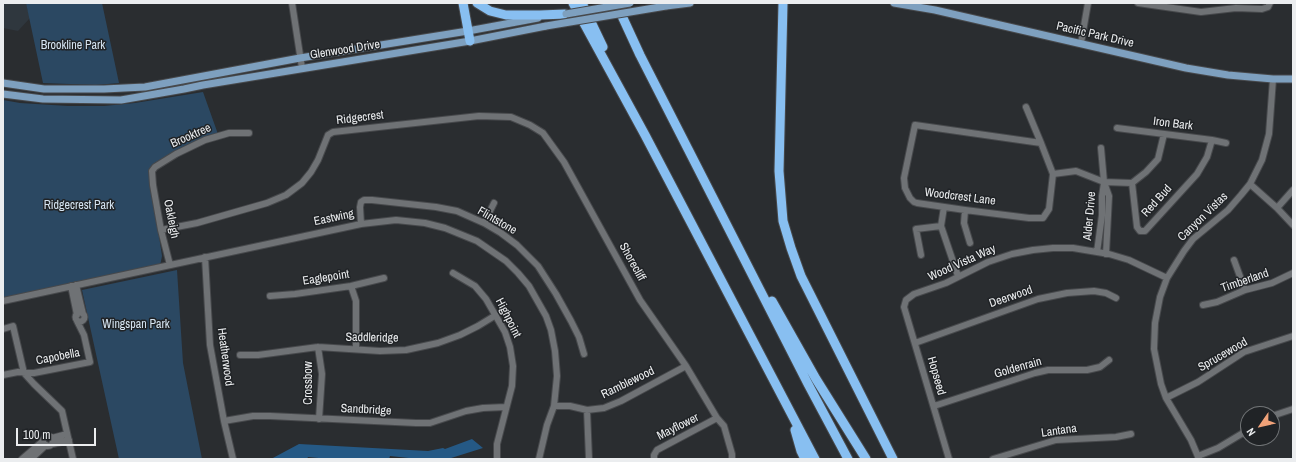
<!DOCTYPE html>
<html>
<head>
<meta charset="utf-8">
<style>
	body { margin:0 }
	#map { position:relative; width:1296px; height:462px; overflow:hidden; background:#2a2d30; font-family:"Archivo Narrow",sans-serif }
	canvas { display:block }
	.frame { position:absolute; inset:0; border:4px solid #ebedef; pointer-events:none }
	.north { position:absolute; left:1240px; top:406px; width:40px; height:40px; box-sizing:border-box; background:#202326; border:1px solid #717476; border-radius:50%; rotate:236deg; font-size:11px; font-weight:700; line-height:16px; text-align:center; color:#ebedef }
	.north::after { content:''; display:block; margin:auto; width:14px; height:18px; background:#f0a279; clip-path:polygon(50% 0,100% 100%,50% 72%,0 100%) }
	.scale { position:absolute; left:16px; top:428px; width:80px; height:18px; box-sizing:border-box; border:2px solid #ebedef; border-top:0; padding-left:5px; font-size:12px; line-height:14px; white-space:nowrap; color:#ebedef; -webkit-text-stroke:3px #202326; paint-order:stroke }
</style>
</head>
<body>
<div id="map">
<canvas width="1296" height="462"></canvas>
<div class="frame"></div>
<div class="north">N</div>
<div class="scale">100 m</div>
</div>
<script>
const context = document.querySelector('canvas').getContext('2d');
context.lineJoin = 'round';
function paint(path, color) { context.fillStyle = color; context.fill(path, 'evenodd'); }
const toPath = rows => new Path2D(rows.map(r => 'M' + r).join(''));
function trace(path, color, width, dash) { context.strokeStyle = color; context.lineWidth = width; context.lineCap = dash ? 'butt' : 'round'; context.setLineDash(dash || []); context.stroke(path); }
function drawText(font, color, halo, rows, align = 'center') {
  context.font = font + ' "Archivo Narrow",sans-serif'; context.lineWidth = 3; context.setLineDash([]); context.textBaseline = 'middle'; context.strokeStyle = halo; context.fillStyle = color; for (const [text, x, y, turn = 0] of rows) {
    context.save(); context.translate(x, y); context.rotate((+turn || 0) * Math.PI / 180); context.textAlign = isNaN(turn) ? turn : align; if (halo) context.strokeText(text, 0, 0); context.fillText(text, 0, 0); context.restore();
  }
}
paint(toPath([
	[3,3,26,3,30,18,18,31,3,28]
]), '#2f373e');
paint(toPath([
	[26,3,102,3,119,83,96,85,43,83],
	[203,92,219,137,181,153,150,174,149,180,152,187,158,216,158,229,162,256,160,266,3,300,3,100,20,103,68,106,104,106,135,103],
	[177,270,183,363,202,459,119,459,82,290]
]), '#2b4862');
paint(toPath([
	[472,439,483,448,448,459,418,459,390,456,389,459,329,459,308,457,307,459,271,459,299,444,428,451,443,448,445,449]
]), '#255985');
const minor = toPath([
	[292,3,302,68],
	[1138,3,1201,12,1236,8,1262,9,1268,7,1270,3],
	[1081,43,1088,3],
	[1026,107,1041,143],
	[1117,128,1212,140,1226,143],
	[1101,148,1104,182,1109,196,1106,254],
	[1053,174,1041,143,915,125,904,178,905,188,910,198,914,202,917,203,965,210,1029,218,1043,218,1049,209,1053,174,1076,171,1104,182,1132,183,1146,172,1158,159,1164,134],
	[1132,183,1137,227,1140,231,1145,231,1197,174,1207,157,1212,140],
	[1250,184,1277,208,1293,225],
	[944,207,941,226,958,276],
	[1277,208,1293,190],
	[965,210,964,223,970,243],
	[484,223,494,203],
	[361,224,360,207,361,202,364,200,372,200,436,207,457,211,484,223,501,233,517,245,538,266,556,294,571,321,579,337,584,354],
	[161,230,197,223,267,203,286,195,302,183,311,172,318,160,328,135,333,132,479,116,511,117,530,125,543,133,564,162,640,300,686,366,717,418,724,426,732,454,732,459],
	[1097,252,1102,215,1102,196,1104,183],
	[921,255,916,229,941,226],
	[205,257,210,345,224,421,233,459],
	[1234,260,1245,290],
	[170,265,161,230,153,185,152,171,155,167,176,154,205,140,229,133,249,133],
	[453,273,475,286,486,299,505,332,510,347,513,366,512,386,497,444,497,459],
	[76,285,83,314],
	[71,286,77,315],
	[351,286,356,301,356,349],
	[270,296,295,294,351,286,384,278],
	[3,301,361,224,396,220,425,223,445,228,477,241,506,261,518,273,529,286,546,316,551,330,555,351,557,376,554,406,547,425,539,459],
	[1203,305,1217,302,1245,290,1272,283,1293,273],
	'75.5 317a4.5 4.5 0 1 1 9 0a4.5 4.5 0 1 1-9 0Z',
	[3,329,13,326,24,373,34,384,62,411,73,459],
	[915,343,1038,299,1067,293,1094,291,1106,293,1116,298],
	[318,347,322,374,319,419],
	[240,355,258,355,318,347,380,351,406,350,438,343,460,335,478,326,496,315],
	[3,375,18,372,34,373,90,362,84,335,77,321],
	[1166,398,1198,382,1244,352,1293,336],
	[554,406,570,406,587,410,604,408,621,401,686,366],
	[934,406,1035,373,1048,370,1087,370,1100,367,1109,360],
	[587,410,589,459],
	[1272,416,1293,409],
	[224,421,253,416,270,416,416,423,430,423,466,411,483,408,506,407],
	'43 441a5 5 0 1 1 10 0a5 5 0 1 1-10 0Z',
	[52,438,67,434],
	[53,444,69,440],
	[1198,456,1218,448,1248,430],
	[22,459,43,441],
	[31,459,46,445],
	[654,459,654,455,657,450,717,418],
	[949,459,904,307,906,300,914,294,946,283,988,262,1012,254,1033,250,1053,248,1073,248,1109,254,1129,260,1167,278],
	[993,459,1056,440,1116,437,1131,434],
	[1199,459,1191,440,1166,398,1161,384,1154,349,1155,323,1160,297,1167,278,1184,251,1193,239,1228,210,1241,195,1250,184,1262,160,1269,134,1273,79]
]);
const major = toPath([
	[894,3,935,10,1186,68,1228,75,1273,79,1293,79],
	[666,6,690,3],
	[3,83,44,89,104,89,145,87,300,58,468,31,538,18],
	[3,94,43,99,121,100,184,89,203,85,470,41,546,26]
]);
const highway = toPath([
	[463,3,470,41],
	[477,3,490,11,506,15,540,15,566,14],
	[573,3,645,135,815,459],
	[582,3,603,47],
	[616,3,640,55,808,384,848,459],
	[783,3,779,171,783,221,791,248,801,276,893,459],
	[772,301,816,379,866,459],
	[795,430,801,451,805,459]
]);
trace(minor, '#47494c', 8);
trace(major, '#47494c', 9);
trace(highway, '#47494c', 11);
trace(minor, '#6f7275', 6);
trace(major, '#7ea0bf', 7);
trace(highway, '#88bff1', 9);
const majorBridge = toPath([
	[566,14,630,3],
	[546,26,666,6]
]);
trace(majorBridge, '#47494c', 9, []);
trace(majorBridge, '#7ea0bf', 7);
drawText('12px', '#ebedef', '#202326', [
	["Pacific Park Drive",1095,35,13],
	["Glenwood Drive",345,50,-9],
	["Ridgecrest",360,118,-7],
	["Iron Bark",1173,124,7],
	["Brooktree",191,136,-24],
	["Woodcrest Lane",960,197,7],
	["Red Bud",1157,201,-48],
	["Alder Drive",1090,216,-85],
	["Canyon Vistas",1203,217,-44],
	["Eastwing",334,218,-12],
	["Oakleigh",171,219,79],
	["Flintstone",497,221,30],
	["Shorecliff",632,262,61],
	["Wood Vista Way",962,263,-24],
	["Eaglepoint",326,278,-9],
	["Timberland",1245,281,-19],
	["Deerwood",1011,297,-19],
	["Highpoint",508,318,63],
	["Saddleridge",372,338,1],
	["Sprucewood",1223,355,-30],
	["Capobella",58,357,-11],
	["Heatherwood",225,357,82],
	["Goldenrain",1018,368,-16],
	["Hopseed",936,376,74],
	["Crossbow",309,383,-90],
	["Ramblewood",628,383,-26],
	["Sandbridge",366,410,3],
	["Mayflower",678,427,-27],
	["Lantana",1059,431,-8]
]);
drawText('12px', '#d5e4f1', '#202326', [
	["Brookline Park",73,46],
	["Ridgecrest Park",79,206],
	["Wingspan Park",136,325]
]);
</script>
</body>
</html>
